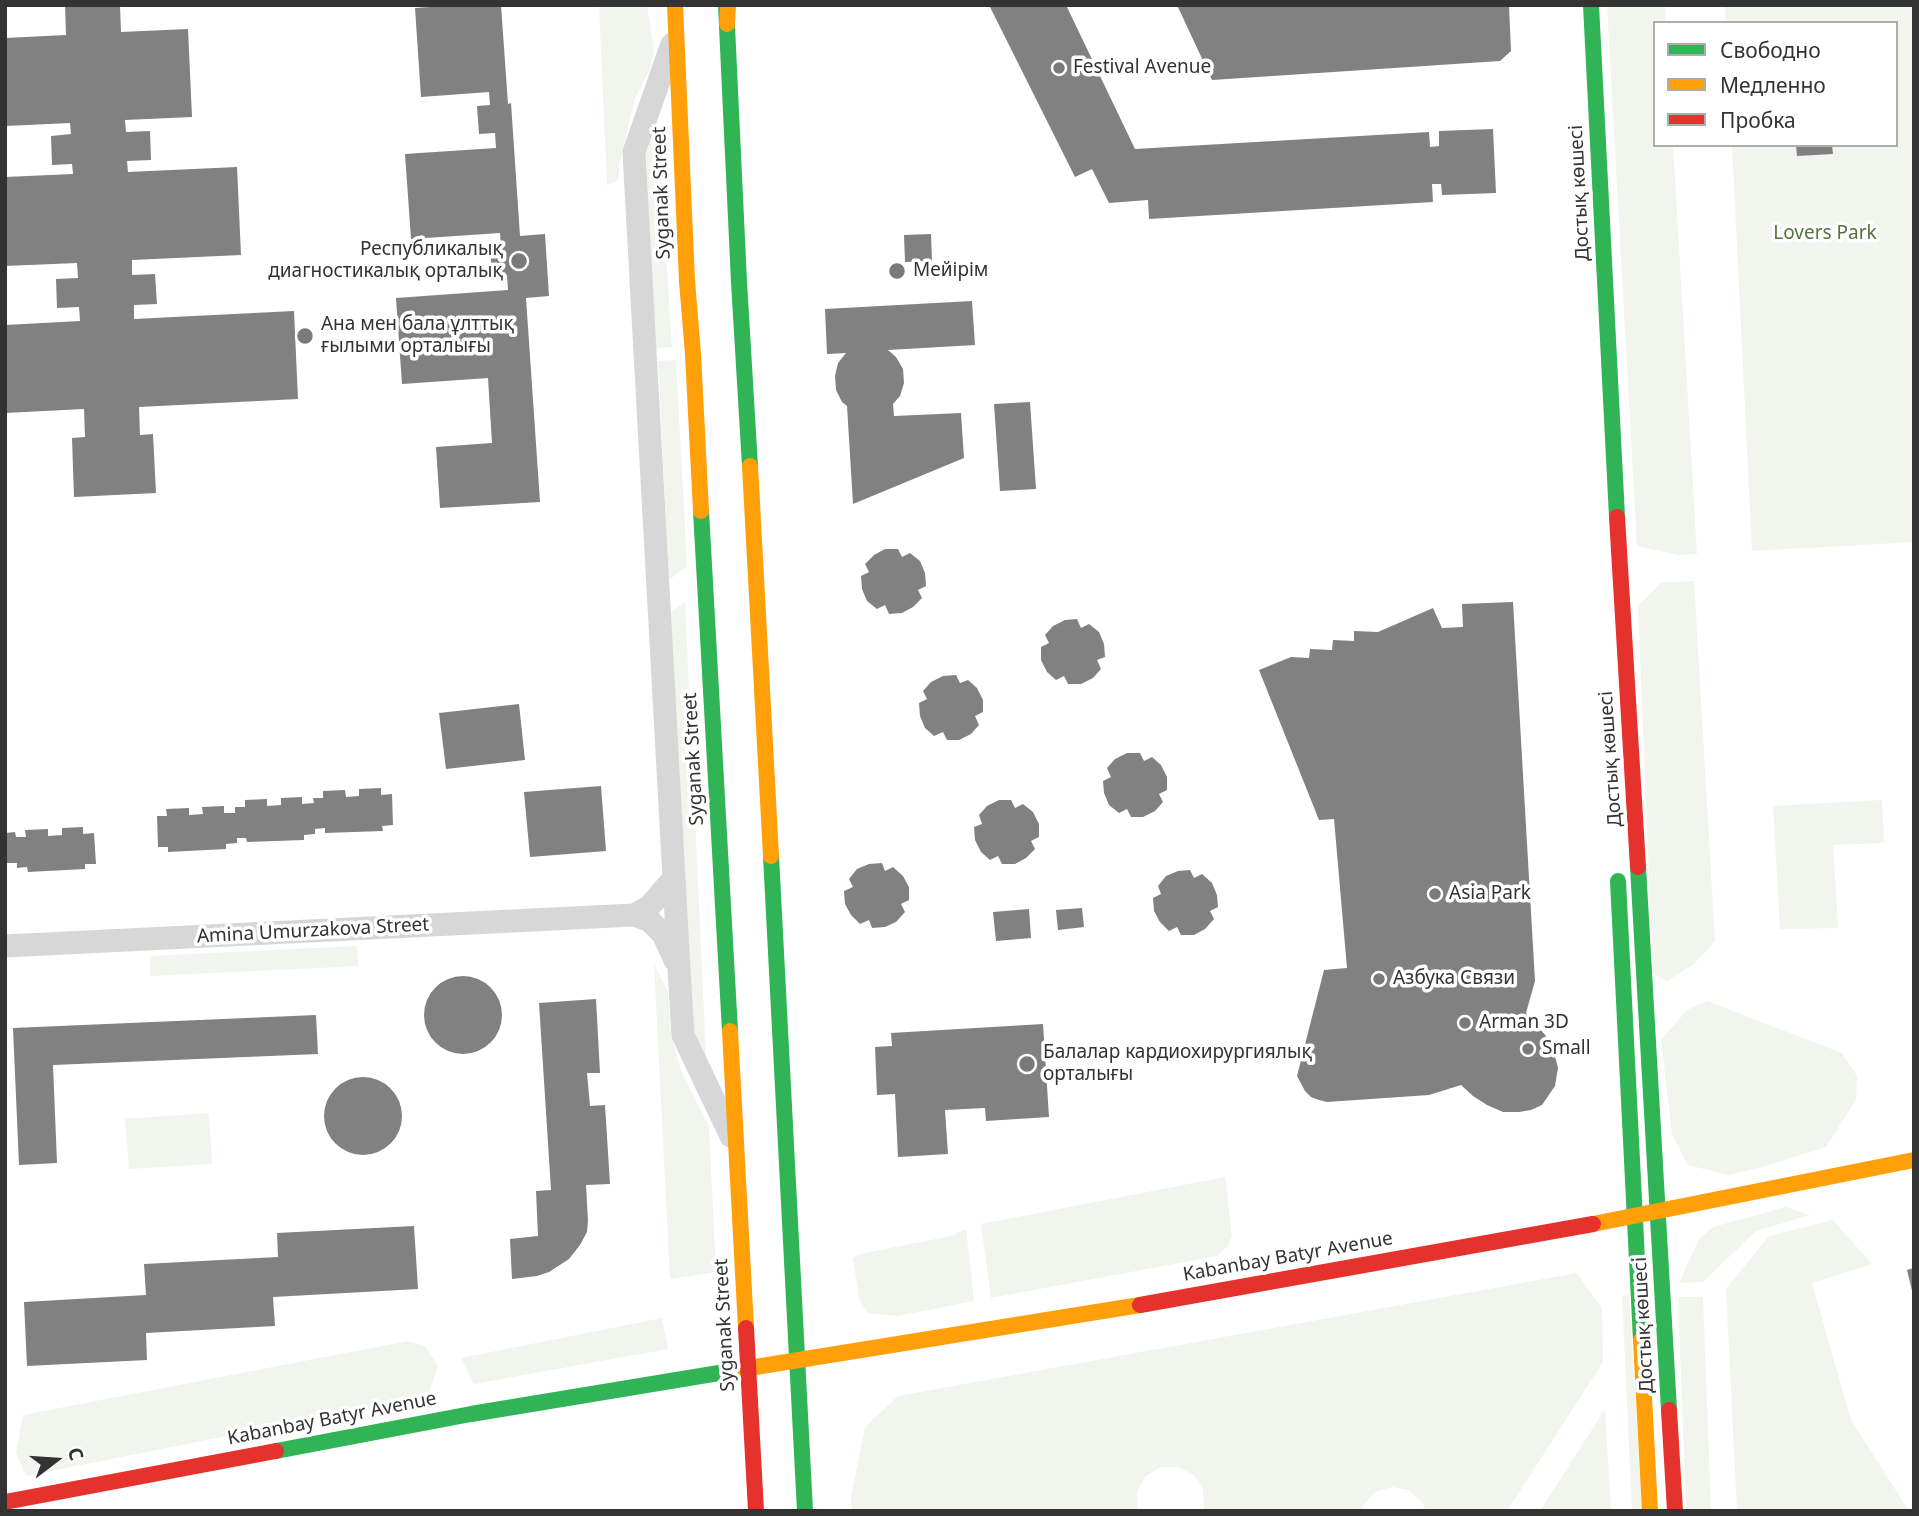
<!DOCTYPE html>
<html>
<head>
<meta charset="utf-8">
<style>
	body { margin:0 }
	#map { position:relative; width:1919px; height:1516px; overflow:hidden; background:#fff; font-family:"Noto Sans",sans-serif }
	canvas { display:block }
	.frame { position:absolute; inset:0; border:7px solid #333; pointer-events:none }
	.legend { position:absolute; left:1653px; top:21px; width:245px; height:126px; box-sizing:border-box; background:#fff; border:2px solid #adadad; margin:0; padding:9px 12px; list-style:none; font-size:21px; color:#333 }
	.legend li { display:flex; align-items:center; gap:14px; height:35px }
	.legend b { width:35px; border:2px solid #adadad }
	.north { position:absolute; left:21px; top:1425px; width:70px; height:70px; -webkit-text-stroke:5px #fff; paint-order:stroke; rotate:73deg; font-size:19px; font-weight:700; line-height:28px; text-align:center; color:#333 }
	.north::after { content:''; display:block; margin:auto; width:24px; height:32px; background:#333; clip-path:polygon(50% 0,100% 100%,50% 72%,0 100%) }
</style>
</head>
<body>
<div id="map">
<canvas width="1919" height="1516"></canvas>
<div class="frame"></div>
<ul class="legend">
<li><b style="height:9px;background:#30b455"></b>Свободно</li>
<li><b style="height:9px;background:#ff9f0a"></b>Медленно</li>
<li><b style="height:9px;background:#e5322d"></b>Пробка</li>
</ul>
<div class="north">С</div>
</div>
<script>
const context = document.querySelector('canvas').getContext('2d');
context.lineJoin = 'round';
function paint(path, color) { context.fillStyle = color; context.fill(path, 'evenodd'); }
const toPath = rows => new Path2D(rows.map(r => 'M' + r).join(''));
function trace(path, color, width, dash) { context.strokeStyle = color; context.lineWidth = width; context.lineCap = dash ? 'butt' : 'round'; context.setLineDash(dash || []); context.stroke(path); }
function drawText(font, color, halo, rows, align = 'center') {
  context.font = font + ' "Noto Sans",sans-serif'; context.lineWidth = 7; context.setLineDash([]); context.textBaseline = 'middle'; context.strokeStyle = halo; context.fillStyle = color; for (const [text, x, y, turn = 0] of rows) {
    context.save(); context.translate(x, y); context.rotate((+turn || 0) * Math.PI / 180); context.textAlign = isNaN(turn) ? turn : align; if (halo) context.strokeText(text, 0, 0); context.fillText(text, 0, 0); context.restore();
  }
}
paint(toPath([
	[599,5,647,5,654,51,649,71,635,98,620,161,618,180,607,185],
	[1607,5,1665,5,1666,23,1655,23,1655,145,1673,145,1697,554,1678,555,1637,546],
	[1725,5,1914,5,1914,542,1752,551,1732,145,1896,145,1896,23,1726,23],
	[657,119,672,347,654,348,646,154],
	[676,360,687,566,669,580,658,361],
	[1694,581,1715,941,1694,964,1667,981,1653,974,1638,606,1661,583],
	[685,602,706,1056,688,1020,667,615],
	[1882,800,1884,843,1833,845,1838,928,1780,929,1773,806],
	[357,946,358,966,150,976,150,956],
	[654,964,668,992,671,1034,681,1071,709,1127,716,1272,670,1279],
	[1707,1001,1842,1053,1857,1076,1856,1100,1826,1147,1763,1167,1728,1175,1688,1165,1672,1134,1661,1040,1687,1010],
	[209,1113,212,1164,129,1169,125,1119],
	[1225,1177,1232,1236,1228,1246,1217,1256,991,1298,981,1224],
	[1786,1207,1810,1215,1756,1231,1703,1282,1679,1283,1699,1239,1713,1227],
	[1833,1220,1872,1264,1812,1283,1851,1420,1909,1511,1737,1511,1726,1289,1769,1236],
	[966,1229,974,1301,898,1316,868,1313,859,1299,853,1258,860,1254,951,1236],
	[1577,1273,1602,1309,1603,1362,1507,1511,1426,1511,1422,1502,1409,1490,1392,1487,1375,1492,1363,1505,1362,1511,1203,1511,1204,1508,1203,1490,1194,1475,1178,1467,1160,1467,1145,1477,1137,1492,1138,1511,852,1511,851,1497,865,1427,898,1396],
	[1629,1295,1642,1511,1632,1511,1622,1296],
	[1678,1297,1703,1297,1711,1511,1686,1511],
	[662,1318,668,1349,474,1384,461,1358],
	[408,1341,425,1346,438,1366,428,1396,26,1476,16,1453,23,1415],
	[1605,1409,1611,1511,1540,1511]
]), '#f1f5ed');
paint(toPath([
	[65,5,120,5,121,32,188,29,192,117,125,120,126,132,150,131,151,160,127,161,128,172,237,167,241,255,132,260,132,275,155,274,157,304,134,305,134,319,294,311,298,399,139,407,140,435,153,434,156,493,74,497,72,438,85,437,84,409,5,413,5,325,80,321,79,307,57,308,56,279,78,278,77,263,5,266,5,177,73,174,72,164,52,165,51,136,71,134,70,123,6,126,5,38,66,35],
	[459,5,501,5,508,104,511,103,520,236,545,234,549,296,526,298,540,502,440,508,436,447,492,443,488,378,402,384,396,298,508,290,507,275,492,276,490,247,501,246,500,233,411,239,405,154,496,148,495,133,479,134,477,106,490,105,489,92,421,97,415,8],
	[989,5,1066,5,1135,149,1429,132,1430,147,1439,146,1439,131,1493,129,1496,193,1442,195,1441,184,1432,184,1433,202,1149,219,1148,200,1109,203,1092,169,1075,177],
	[1177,5,1509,5,1511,51,1500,61,1212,80],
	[1832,145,1833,154,1797,156,1796,146],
	[931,234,932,261,905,262,904,235],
	[972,301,975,345,888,350,896,357,903,369,904,383,900,396,893,404,894,416,961,413,964,458,853,504,847,406,842,402,836,390,835,376,838,363,846,353,827,354,825,309],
	[1030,402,1036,489,1000,491,994,404],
	[885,549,898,549,902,557,910,553,920,561,925,573,926,586,918,590,922,598,913,607,902,613,889,614,885,605,877,609,867,601,862,589,861,576,869,572,865,564,874,555],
	[1513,602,1535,981,1526,1013,1546,1036,1554,1052,1558,1068,1555,1086,1542,1105,1531,1110,1519,1112,1503,1112,1487,1105,1473,1096,1461,1085,1429,1095,1327,1102,1319,1100,1311,1097,1305,1091,1297,1076,1324,970,1347,968,1334,819,1319,820,1259,670,1291,657,1309,658,1310,649,1332,650,1333,640,1354,641,1354,631,1378,632,1433,608,1442,628,1463,627,1462,604],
	[1077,619,1081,628,1089,624,1099,632,1104,644,1105,657,1097,660,1101,669,1093,678,1081,684,1068,684,1064,676,1056,680,1047,672,1041,660,1041,647,1049,643,1045,635,1053,626,1065,620],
	[956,675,960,683,968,680,977,688,983,700,983,712,975,716,979,725,971,734,959,740,947,740,943,732,934,736,925,728,920,716,919,703,927,699,923,691,931,682,943,676],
	[519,704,525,760,446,769,439,713],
	[1127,753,1140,753,1144,761,1152,757,1161,765,1167,777,1167,790,1159,794,1163,802,1155,811,1143,817,1131,817,1127,809,1119,813,1109,805,1104,793,1103,781,1111,777,1107,768,1115,759],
	[601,786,606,851,530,857,524,792],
	[381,788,381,795,392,794,393,825,382,826,383,831,325,833,325,828,315,829,315,834,304,835,304,840,247,842,246,838,237,838,237,843,226,844,226,849,168,852,168,847,158,847,157,816,167,816,166,809,189,808,189,815,203,814,202,807,224,806,224,813,235,813,235,807,245,807,245,800,267,799,267,806,281,805,281,798,302,797,302,804,314,803,313,798,323,798,323,791,345,790,346,797,359,796,359,789],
	[999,800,1011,800,1015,808,1023,804,1033,812,1039,824,1039,837,1031,841,1035,849,1026,858,1015,864,1002,864,998,856,990,860,981,852,975,840,974,827,982,824,979,815,987,806],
	[83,827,83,834,94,833,96,864,85,864,85,869,28,872,27,867,17,868,17,863,5,863,5,833,15,832,16,837,26,837,25,830,48,829,48,836,62,835,62,828],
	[882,863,885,871,893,867,903,876,909,887,909,900,901,904,905,912,896,922,885,927,872,928,869,920,860,924,851,915,845,904,844,891,853,887,849,879,857,869,869,864],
	[1190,870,1194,878,1202,874,1212,883,1217,895,1218,907,1210,911,1214,919,1205,929,1194,935,1181,935,1177,927,1169,931,1160,922,1154,911,1153,898,1161,894,1158,886,1166,876,1178,871],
	[1082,908,1084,927,1058,930,1056,910],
	[1029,909,1031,938,996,941,993,912],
	'424 1015a39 39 0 1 1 78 0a39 39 0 1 1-78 0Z',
	[596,999,600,1073,587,1073,590,1106,605,1105,610,1184,586,1185,588,1221,587,1232,580,1245,569,1259,549,1272,537,1276,512,1279,510,1239,538,1236,536,1191,551,1190,539,1003],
	[316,1015,318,1054,53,1065,57,1163,19,1165,13,1028],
	[1043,1024,1049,1117,986,1121,985,1108,945,1110,948,1154,898,1157,895,1094,877,1095,875,1047,892,1046,891,1033],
	'324 1116a39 39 0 1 1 78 0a39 39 0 1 1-78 0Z',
	[414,1226,418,1289,273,1297,275,1326,146,1333,147,1360,27,1366,24,1302,146,1295,144,1264,278,1257,277,1233],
	[1914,1268,1914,1295,1913,1295,1907,1270]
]), '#818181');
trace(toPath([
	[672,44,634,152,679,969,683,1035,731,1136],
	[634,915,649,907,674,878],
	[5,946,634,915,649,920,663,934,675,960]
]), '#d7d7d7', 23);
trace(toPath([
	[726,5,739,282,750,466],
	[1591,5,1617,517],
	[701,511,730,1031],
	[771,856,805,1511],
	[1638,867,1669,1410],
	[1618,881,1641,1340],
	[276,1451,471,1414,743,1369]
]), '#30b455', 16);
trace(toPath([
	[675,5,687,281,693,354,701,511],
	[727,24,728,5],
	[750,466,771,856],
	[730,1031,746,1328],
	[1593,1224,1914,1160],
	[1641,1340,1650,1511],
	[743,1369,1140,1305]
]), '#ff9f0a', 16);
trace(toPath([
	[1617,517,1638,867],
	[1140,1305,1593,1224],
	[746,1328,756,1511],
	[1669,1410,1675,1511],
	[5,1502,276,1451]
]), '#e5322d', 16);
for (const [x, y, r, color] of [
	[1059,68,7,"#7a7a7a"],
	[519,261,9,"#7a7a7a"],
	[897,271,9,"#7a7a7a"],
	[305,336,9,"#7a7a7a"],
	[1435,894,7,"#7a7a7a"],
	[1379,979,7,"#7a7a7a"],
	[1465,1023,7,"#7a7a7a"],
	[1528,1049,7,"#7a7a7a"],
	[1027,1064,9,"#7a7a7a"]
]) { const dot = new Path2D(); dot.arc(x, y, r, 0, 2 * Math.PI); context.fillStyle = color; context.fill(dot); trace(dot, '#fff', 2.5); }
drawText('19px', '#333', '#fff', [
	["Festival Avenue",1073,68],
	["Республикалық",503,250,"right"],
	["диагностикалық орталық",503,272,"right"],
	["Мейірім",913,271],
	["Ана мен бала ұлттық",321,325],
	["ғылыми орталығы",321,347],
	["Asia Park",1449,894],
	["Азбука Связи",1393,979],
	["Arman 3D",1479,1023],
	["Small",1542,1049],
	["Балалар кардиохирургиялық",1043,1053],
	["орталығы",1043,1075]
], 'left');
drawText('19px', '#333', '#fff', [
	["Syganak Street",662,193,-92],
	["Достық көшесі",1580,193,-93],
	["Syganak Street",694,759,-93],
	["Достық көшесі",1611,759,-94],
	["Amina Umurzakova Street",313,931,-3],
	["Kabanbay Batyr Avenue",1288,1257,-10],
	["Syganak Street",725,1325,-93],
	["Достық көшесі",1644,1325,-93],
	["Kabanbay Batyr Avenue",332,1419,-11]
]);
drawText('19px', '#56703f', '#fff', [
	["Lovers Park",1825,234]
]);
</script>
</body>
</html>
